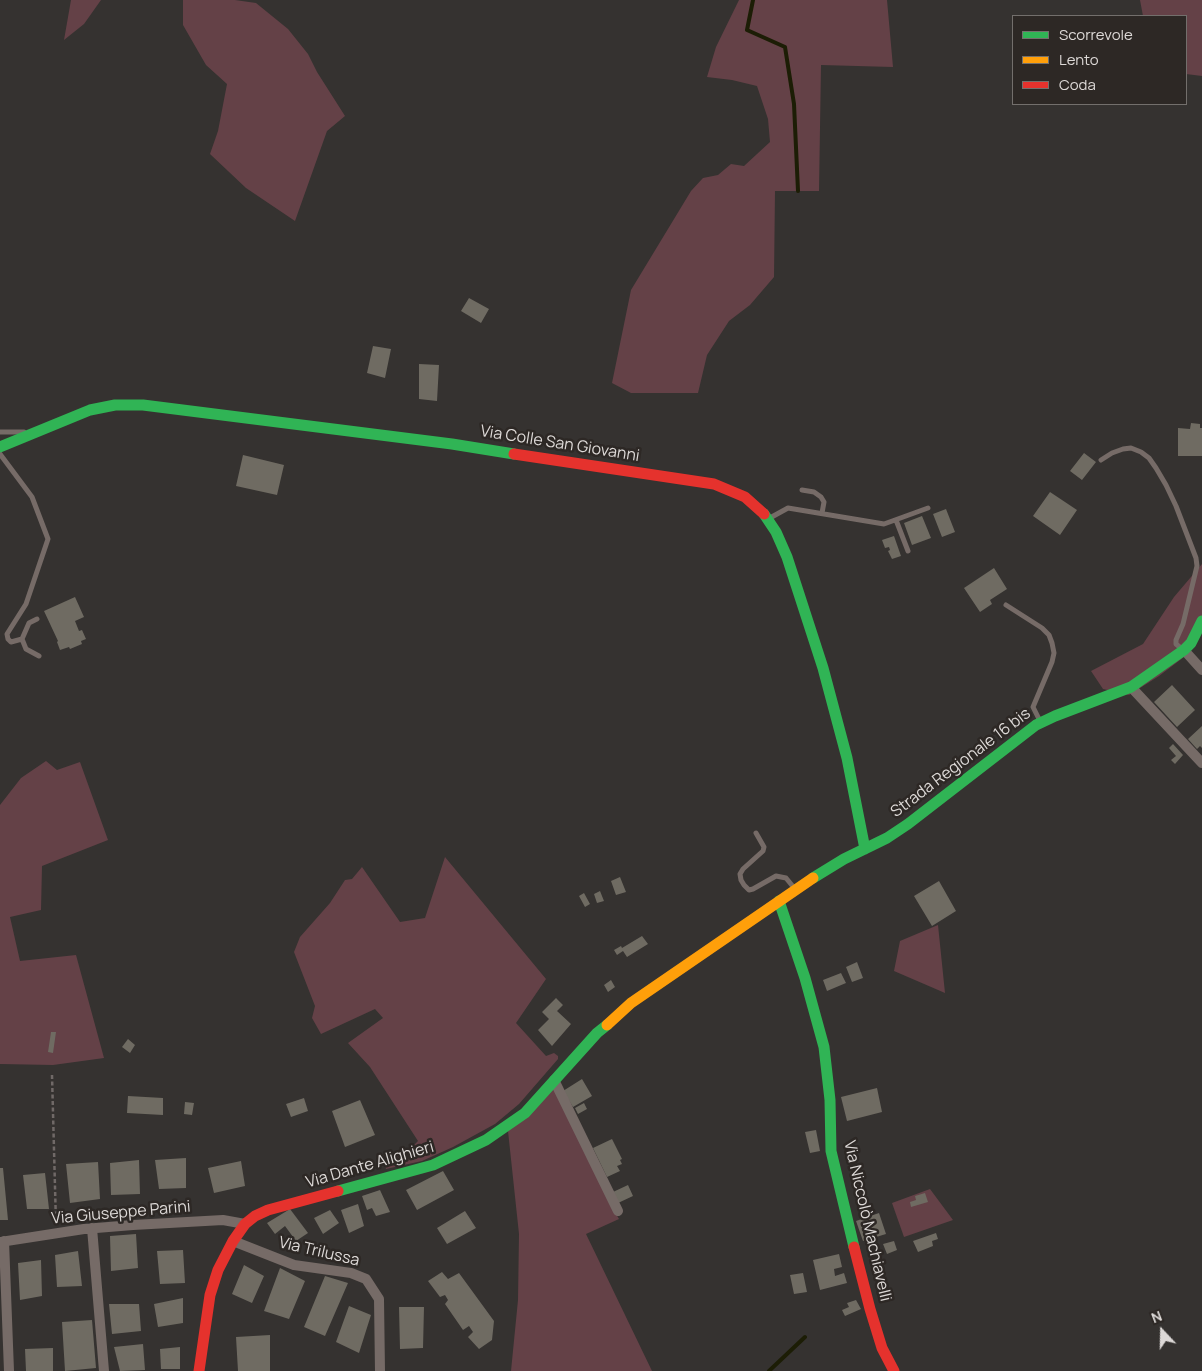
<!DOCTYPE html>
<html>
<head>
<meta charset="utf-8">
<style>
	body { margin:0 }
	#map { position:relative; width:1202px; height:1371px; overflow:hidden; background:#353230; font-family:Manrope,sans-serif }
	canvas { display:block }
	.legend { position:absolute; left:1012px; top:15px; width:175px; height:90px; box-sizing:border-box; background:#2d2825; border:1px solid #736f6c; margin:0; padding:6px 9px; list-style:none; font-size:15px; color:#ddd9d7 }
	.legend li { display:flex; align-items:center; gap:10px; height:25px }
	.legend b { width:25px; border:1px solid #736f6c }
	.north { position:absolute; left:1137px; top:1306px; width:50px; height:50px; -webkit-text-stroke:4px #2d2825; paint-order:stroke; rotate:339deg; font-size:14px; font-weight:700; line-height:20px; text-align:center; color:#ddd9d7 }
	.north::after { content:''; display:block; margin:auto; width:18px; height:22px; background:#ddd9d7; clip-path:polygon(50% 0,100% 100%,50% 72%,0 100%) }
</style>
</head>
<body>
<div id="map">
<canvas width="1202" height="1371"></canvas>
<ul class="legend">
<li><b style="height:6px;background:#30b455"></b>Scorrevole</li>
<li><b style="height:6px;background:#ff9f0a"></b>Lento</li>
<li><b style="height:6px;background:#e5322d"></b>Coda</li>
</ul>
<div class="north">N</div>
</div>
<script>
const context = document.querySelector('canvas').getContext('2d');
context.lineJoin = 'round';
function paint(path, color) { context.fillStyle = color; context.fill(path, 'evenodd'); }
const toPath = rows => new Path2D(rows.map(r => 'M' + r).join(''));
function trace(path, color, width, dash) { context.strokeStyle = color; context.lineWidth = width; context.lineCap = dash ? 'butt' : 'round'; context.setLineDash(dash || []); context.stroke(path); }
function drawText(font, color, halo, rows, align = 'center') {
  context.font = font + ' Manrope,sans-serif'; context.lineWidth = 5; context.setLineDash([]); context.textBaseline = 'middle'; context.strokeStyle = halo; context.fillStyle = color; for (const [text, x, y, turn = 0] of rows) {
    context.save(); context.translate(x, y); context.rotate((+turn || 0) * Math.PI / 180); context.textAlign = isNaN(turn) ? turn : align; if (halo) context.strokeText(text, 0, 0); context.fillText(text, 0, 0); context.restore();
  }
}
paint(toPath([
	[71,0,101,0,84,24,64,40],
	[183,0,235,0,256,3,288,29,308,54,317,72,345,116,327,131,295,221,246,188,210,154,218,131,227,84,206,65,183,25],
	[739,0,887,0,893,67,821,65,819,191,775,191,774,277,750,305,729,321,707,355,698,393,631,393,612,383,631,290,691,191,703,178,718,175,731,164,744,166,770,142,768,119,757,86,732,80,707,77,716,47],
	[1140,0,1202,0,1202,76,1186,74,1186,16,1143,16],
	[1202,564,1202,631,1184,657,1159,676,1129,695,1103,689,1091,671,1143,644,1174,597],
	[46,761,57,770,80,762,108,840,42,866,41,910,10,917,20,961,76,955,104,1058,53,1065,0,1064,0,805,21,778],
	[445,857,546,979,516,1023,546,1056,554,1053,558,1056,558,1059,519,1104,495,1124,453,1147,422,1161,386,1169,381,1155,392,1156,401,1153,412,1147,418,1141,370,1067,348,1043,383,1018,375,1009,321,1034,312,1018,315,1006,294,952,300,937,330,903,345,880,352,879,362,867,400,922,425,918],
	[938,925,945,993,894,971,900,941],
	[554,1086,609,1202,619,1219,586,1234,652,1371,511,1371,518,1300,519,1234,508,1131],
	[930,1189,953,1220,904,1237,892,1203]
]), '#644147');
trace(toPath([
	[753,0,747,30,785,47,794,104,798,191],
	[769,1371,805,1337]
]), '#1c1d05', 4);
paint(toPath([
	[469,298,489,309,481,323,461,311],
	[373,346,391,349,385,378,367,373],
	[419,364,439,365,437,401,419,399],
	[1191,423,1200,424,1200,428,1202,428,1202,456,1178,456,1178,428,1190,429],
	[1084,453,1096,462,1082,480,1070,471],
	[243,455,284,465,277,495,236,486],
	[1050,492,1077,510,1060,535,1033,516],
	[946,509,955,532,942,537,933,514],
	[922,516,931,538,912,545,904,523],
	[894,536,901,556,892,559,888,551,890,550,889,547,885,548,882,540],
	[994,568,1007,589,990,600,992,604,980,612,964,588],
	[75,597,84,617,75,621,79,631,82,630,86,639,81,641,82,644,70,649,69,647,60,650,57,642,58,641,44,611],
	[1172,685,1195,710,1177,727,1154,702],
	[1202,726,1202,748,1200,746,1197,749,1188,739],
	[1173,744,1183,755,1175,764,1171,760,1176,756,1169,748],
	[620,877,626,892,616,895,611,881],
	[939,881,956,911,932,926,914,896],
	[600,891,604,901,597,903,594,894],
	[584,893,590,904,585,907,579,896],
	[642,936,648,944,627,957,623,951,617,955,614,950,621,946,622,948],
	[857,962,863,978,852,982,846,967],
	[841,973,846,983,827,991,823,980],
	[611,980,615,987,608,992,604,985],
	[556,998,563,1005,557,1011,571,1024,552,1046,538,1030,549,1019,542,1012],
	[51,1032,56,1032,53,1053,48,1052],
	[128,1039,135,1045,130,1053,122,1047],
	[582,1079,592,1096,573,1107,563,1091],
	[877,1088,882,1112,847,1121,841,1097],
	[128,1096,163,1098,163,1115,127,1113],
	[304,1098,308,1111,291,1117,286,1104],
	[360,1100,375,1135,345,1147,332,1111],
	[185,1102,194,1103,192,1115,184,1114],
	[584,1103,587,1109,578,1114,575,1108],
	[816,1130,820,1151,810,1153,805,1132],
	[612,1139,622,1159,620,1160,622,1164,617,1166,620,1171,607,1177,593,1148],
	[186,1158,186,1188,159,1189,155,1160],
	[139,1160,140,1194,111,1195,110,1163],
	[241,1161,245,1186,214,1193,208,1168],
	[98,1162,100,1199,70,1203,66,1164],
	[0,1168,3,1168,8,1220,0,1220],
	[443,1171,454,1190,417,1210,406,1190],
	[45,1173,49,1209,27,1209,23,1175],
	[628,1185,633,1196,618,1203,613,1192],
	[380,1190,390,1212,376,1216,372,1208,367,1210,362,1196],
	[925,1193,928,1202,911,1207,910,1202,916,1200,915,1196],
	[358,1204,364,1226,349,1233,341,1210],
	[290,1209,308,1233,296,1241,285,1226,275,1234,267,1223],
	[330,1210,339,1223,323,1234,314,1218],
	[465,1211,476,1228,447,1244,437,1228],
	[879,1213,886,1234,863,1241,856,1221],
	[936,1233,938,1239,932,1241,933,1246,918,1252,913,1241],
	[136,1234,138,1268,111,1271,110,1236],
	[894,1241,897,1250,887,1254,883,1244],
	[183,1250,185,1283,160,1284,157,1251],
	[78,1251,82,1286,57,1287,55,1255],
	[839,1254,842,1267,834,1269,835,1276,844,1273,847,1283,820,1290,813,1260],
	[41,1260,42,1296,20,1300,18,1263],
	[244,1265,264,1276,252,1303,232,1294],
	[280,1268,305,1281,289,1319,264,1311],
	[442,1272,448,1279,459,1273,494,1321,492,1340,479,1349,468,1337,473,1332,469,1326,463,1330,445,1304,448,1300,445,1295,440,1297,428,1281],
	[803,1273,807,1292,794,1294,790,1275],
	[325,1276,348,1283,325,1336,304,1327],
	[183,1298,183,1323,158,1327,154,1304],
	[856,1300,861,1309,845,1316,842,1310,849,1307,847,1303],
	[109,1304,139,1304,141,1331,112,1334],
	[349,1306,371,1315,359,1353,336,1342],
	[399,1307,424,1307,423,1348,400,1349],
	[92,1320,96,1368,65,1371,62,1322],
	[270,1335,270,1371,238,1371,236,1337],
	[143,1344,145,1370,120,1371,114,1347],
	[180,1347,180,1369,161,1369,160,1349],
	[53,1348,53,1371,26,1371,25,1349]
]), '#6f6b62');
trace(toPath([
	[52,1075,56,1224]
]), '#706967', 2.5, [4, 2.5]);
trace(toPath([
	[0,432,24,432],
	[0,454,32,497,48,539,26,604,7,634,8,639,11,642,22,639],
	[1101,460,1112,453,1123,449,1131,448,1141,452,1149,458,1156,468,1166,485,1176,506,1196,558,1197,566,1183,624,1176,640,1176,644,1182,649],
	[802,490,814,492,821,497,824,502,822,513],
	[768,519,788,508,884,524,928,508],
	[896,520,908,551],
	[1006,605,1042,628,1049,635,1052,643,1054,653,1052,662,1033,707,1041,723],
	[37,619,29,623,22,639,26,649,39,656],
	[756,833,764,847,763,851,743,869,740,874,741,880,744,885,749,890,753,889,776,876,786,878,795,889]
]), '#766b67', 5);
trace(toPath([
	[1184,650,1202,670],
	[1131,687,1202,763],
	[554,1080,618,1211],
	[92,1228,104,1371],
	[4,1241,9,1371],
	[233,1241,294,1265,351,1273,366,1279,379,1299,380,1371],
	[0,1242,84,1229,133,1225,223,1220,245,1224]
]), '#766b67', 10);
trace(toPath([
	[0,447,90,410,115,405,143,405,452,444,514,454],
	[764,514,776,532,787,557,823,668,847,758,865,849],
	[813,878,844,859,887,838,908,824,1036,725,1055,716,1131,687,1184,650,1191,643,1202,621],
	[779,901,805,978,824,1047,830,1100,831,1151,854,1247],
	[338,1191,433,1165,486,1140,525,1113,597,1033,607,1025]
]), '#30b455', 11);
trace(toPath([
	[607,1025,631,1003,813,878]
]), '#ff9f0a', 11);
trace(toPath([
	[514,454,714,484,745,497,764,514],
	[854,1247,870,1309,882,1348,894,1371],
	[199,1371,210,1295,218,1270,233,1241,245,1224,255,1216,268,1210,338,1191]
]), '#e5322d', 11);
drawText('16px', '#ddd9d7', '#2d2825', [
	["Via Colle San Giovanni",560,444,9],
	["Strada Regionale 16 bis",961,763,-37],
	["Via Dante Alighieri",370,1165,-16],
	["Via Giuseppe Parini",121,1213,-5],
	["Via Niccolò Machiavelli",867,1221,77],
	["Via Trilussa",319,1252,13]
]);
</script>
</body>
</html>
